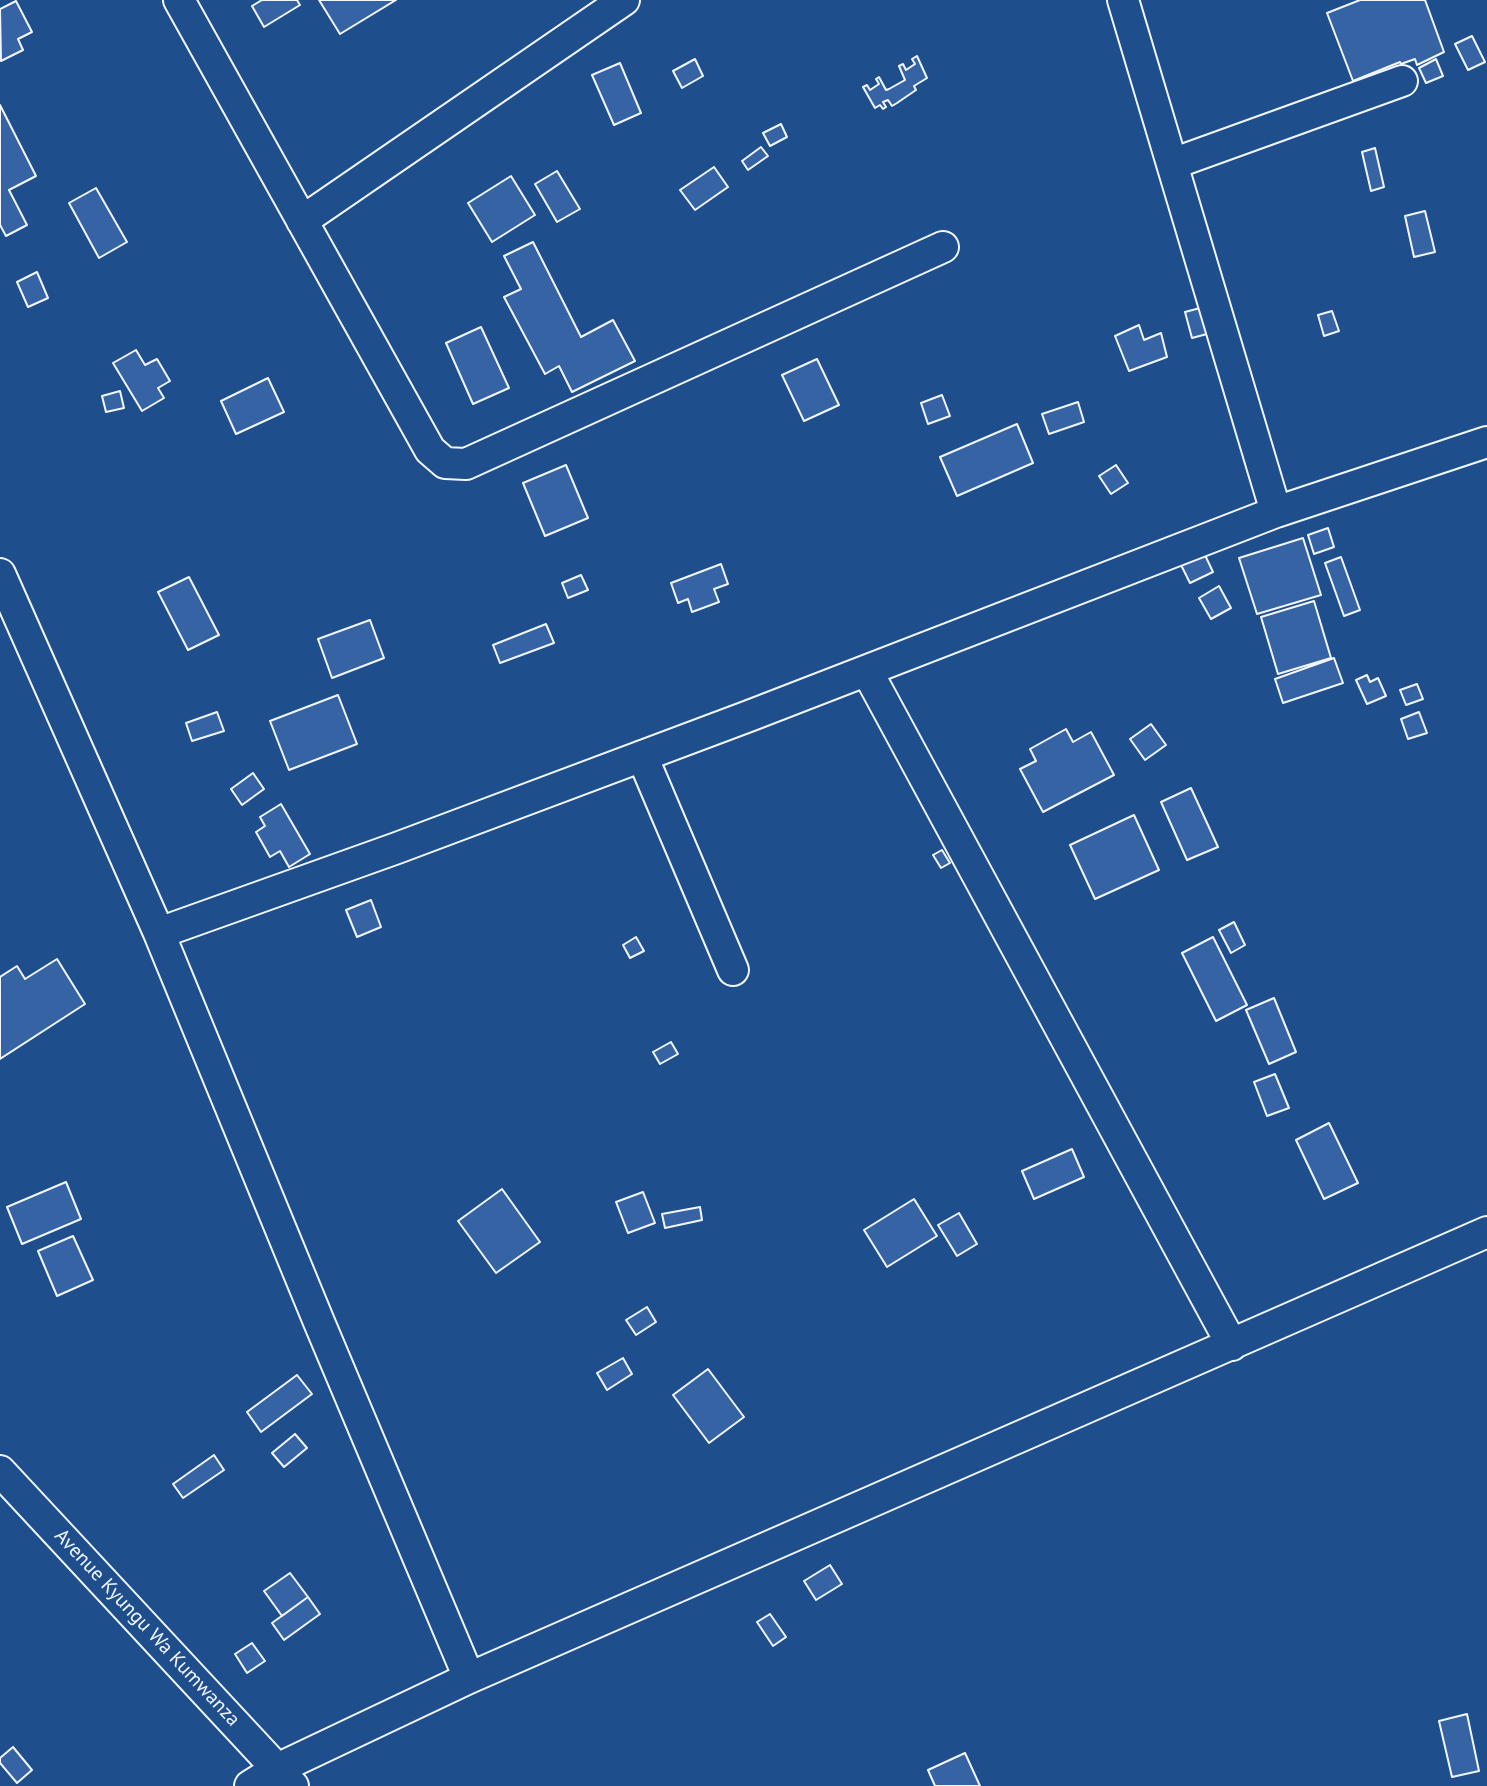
<!DOCTYPE html>
<html>
<head>
<meta charset="utf-8">
<style>
	body { margin:0 }
	canvas { display:block; background:#1f4e8c }
</style>
</head>
<body>
<canvas width="1487" height="1786"></canvas>
<script>
const context = document.querySelector('canvas').getContext('2d');
context.lineJoin = 'round';
function paint(path, color) { context.fillStyle = color; context.fill(path, 'evenodd'); }
const toPath = rows => new Path2D(rows.map(r => 'M' + r).join(''));
function trace(path, color, width, dash) { context.strokeStyle = color; context.lineWidth = width; context.lineCap = dash ? 'butt' : 'round'; context.setLineDash(dash || []); context.stroke(path); }
function drawText(font, color, halo, rows, align = 'center') {
  context.font = font + ' "PT Sans",sans-serif'; context.lineWidth = 6; context.setLineDash([]); context.textBaseline = 'middle'; context.strokeStyle = halo; context.fillStyle = color; for (const [text, x, y, turn = 0] of rows) {
    context.save(); context.translate(x, y); context.rotate((+turn || 0) * Math.PI / 180); context.textAlign = isNaN(turn) ? turn : align; if (halo) context.strokeText(text, 0, 0); context.fillText(text, 0, 0); context.restore();
  }
}
const building = toPath([
	[262,0,297,0,300,5,264,27,252,6,262,0],
	[319,0,396,0,340,34,319,0],
	[1360,0,1425,0,1444,52,1417,65,1415,59,1401,64,1400,62,1353,81,1327,13,1360,0],
	[16,1,32,32,18,39,23,50,1,61,0,9,16,1],
	[1472,36,1485,62,1468,70,1455,44,1472,36],
	[917,56,927,78,914,86,916,90,897,103,892,106,888,100,883,102,886,107,883,109,880,105,875,108,863,87,867,85,870,90,879,84,876,79,879,77,886,90,889,89,905,80,899,66,903,64,906,70,915,64,912,59,917,56],
	[695,59,703,76,682,88,673,71,695,59],
	[1436,59,1443,76,1426,83,1419,68,1436,59],
	[620,63,641,113,614,125,592,75,620,63],
	[0,105,36,176,9,190,27,225,6,236,0,225,0,105],
	[781,124,787,137,770,146,763,133,781,124],
	[761,147,768,156,748,170,742,161,761,147],
	[1375,148,1384,187,1371,191,1362,152,1375,148],
	[714,167,728,187,695,210,680,190,714,167],
	[557,171,580,209,557,222,535,184,557,171],
	[511,176,535,215,492,242,468,203,511,176],
	[96,188,127,242,99,258,69,203,96,188],
	[1425,211,1435,252,1414,257,1405,216,1425,211],
	[533,242,581,337,613,320,635,361,572,392,559,366,545,374,504,297,521,289,504,256,533,242],
	[37,272,48,298,28,307,17,282,37,272],
	[1200,308,1207,334,1192,338,1185,312,1200,308],
	[1332,311,1339,331,1324,336,1318,315,1332,311],
	[1139,325,1144,340,1161,333,1167,357,1129,371,1115,336,1139,325],
	[481,327,509,388,473,404,446,343,481,327],
	[136,350,145,365,157,359,170,381,158,388,164,398,142,411,113,363,136,350],
	[817,359,839,405,804,421,782,375,817,359],
	[268,378,284,412,236,434,221,401,268,378],
	[120,391,124,408,106,412,102,396,120,391],
	[942,395,950,416,928,424,921,403,942,395],
	[1078,402,1084,422,1049,434,1042,414,1078,402],
	[1017,424,1033,463,957,496,940,457,1017,424],
	[566,465,588,518,545,536,523,483,566,465],
	[1116,465,1128,483,1111,494,1099,476,1116,465],
	[1328,528,1334,547,1314,554,1308,535,1328,528],
	[1303,538,1321,595,1257,614,1239,558,1303,538],
	[1204,553,1213,572,1190,583,1181,565,1204,553],
	[1341,557,1360,610,1344,616,1325,563,1341,557],
	[721,564,728,584,714,589,719,602,692,612,688,599,678,603,671,583,721,564],
	[581,575,588,590,568,598,562,583,581,575],
	[189,577,219,635,188,650,158,592,189,577],
	[1219,586,1231,608,1211,619,1199,598,1219,586],
	[1314,601,1331,658,1278,674,1261,617,1314,601],
	[370,620,384,658,332,678,318,639,370,620],
	[546,624,554,643,500,663,493,645,546,624],
	[1334,658,1343,683,1283,703,1275,679,1334,658],
	[1367,675,1370,682,1378,678,1386,696,1367,704,1356,680,1367,675],
	[1417,684,1423,699,1406,705,1400,690,1417,684],
	[338,695,357,744,289,770,270,721,338,695],
	[217,712,224,731,192,741,186,723,217,712],
	[1419,712,1427,733,1408,739,1401,719,1419,712],
	[1151,724,1166,745,1145,760,1130,739,1151,724],
	[1066,729,1073,742,1091,732,1114,775,1043,812,1020,769,1036,761,1030,749,1066,729],
	[253,773,264,789,242,805,231,789,253,773],
	[1191,788,1218,847,1187,860,1161,802,1191,788],
	[281,804,310,854,289,867,280,851,270,857,256,832,265,826,260,817,281,804],
	[1134,815,1159,870,1095,899,1070,845,1134,815],
	[942,850,950,863,941,868,933,855,942,850],
	[371,900,381,927,357,937,346,910,371,900],
	[1234,922,1245,945,1231,953,1219,930,1234,922],
	[636,937,644,951,630,958,623,945,636,937],
	[1213,937,1247,1005,1216,1021,1182,953,1213,937],
	[57,959,85,1004,0,1059,0,977,17,966,25,979,57,959],
	[1274,998,1296,1052,1269,1064,1246,1010,1274,998],
	[671,1042,678,1054,660,1064,653,1052,671,1042],
	[1275,1074,1289,1108,1267,1116,1254,1082,1275,1074],
	[1329,1123,1358,1183,1324,1199,1296,1140,1329,1123],
	[1072,1149,1084,1177,1034,1199,1022,1171,1072,1149],
	[66,1182,81,1219,22,1244,7,1207,66,1182],
	[502,1189,540,1242,496,1273,458,1221,502,1189],
	[643,1192,655,1223,628,1233,616,1202,643,1192],
	[914,1199,937,1236,887,1267,864,1230,914,1199],
	[700,1207,702,1220,665,1228,662,1214,700,1207],
	[959,1213,977,1244,957,1256,938,1225,959,1213],
	[73,1236,93,1280,57,1296,38,1251,73,1236],
	[647,1307,656,1322,636,1335,626,1320,647,1307],
	[623,1358,632,1374,607,1390,597,1373,623,1358],
	[708,1369,744,1417,709,1443,673,1395,708,1369],
	[297,1375,312,1394,261,1432,247,1412,297,1375],
	[295,1434,307,1448,284,1467,272,1453,295,1434],
	[214,1455,224,1470,183,1498,173,1484,214,1455],
	[830,1565,842,1584,816,1600,804,1581,830,1565],
	[290,1573,308,1597,282,1616,264,1591,290,1573],
	[308,1597,320,1614,284,1640,272,1623,308,1597],
	[770,1614,786,1637,773,1646,757,1622,770,1614],
	[252,1643,265,1661,247,1673,235,1654,252,1643],
	[1467,1714,1479,1771,1452,1777,1439,1721,1467,1714],
	[13,1747,32,1770,17,1783,0,1763,0,1758,13,1747],
	[965,1753,980,1786,935,1786,928,1770,965,1753]
]);
paint(building, '#3563a3');
trace(building, '#f2f6ff', 2);
const minor = toPath([
	[179,0,430,450,445,463,466,464,943,247],
	[1123,0,1276,512],
	[1172,164,1402,81],
	[302,221,624,0],
	[0,574,159,933,397,848,749,716,1276,512,1487,442],
	[867,671,1232,1345],
	[642,756,733,970],
	[159,933,319,1322,469,1678],
	[0,1471,293,1786],
	[250,1786,277,1769,469,1678,1487,1232]
]);
trace(minor, '#f2f6ff', 34);
trace(minor, '#1f4e8c', 30);
drawText('20px', '#f2f6ff', '#1f4e8c', [
	["Avenue Kyungu Wa Kumwanza",147,1628,47]
]);
</script>
</body>
</html>
